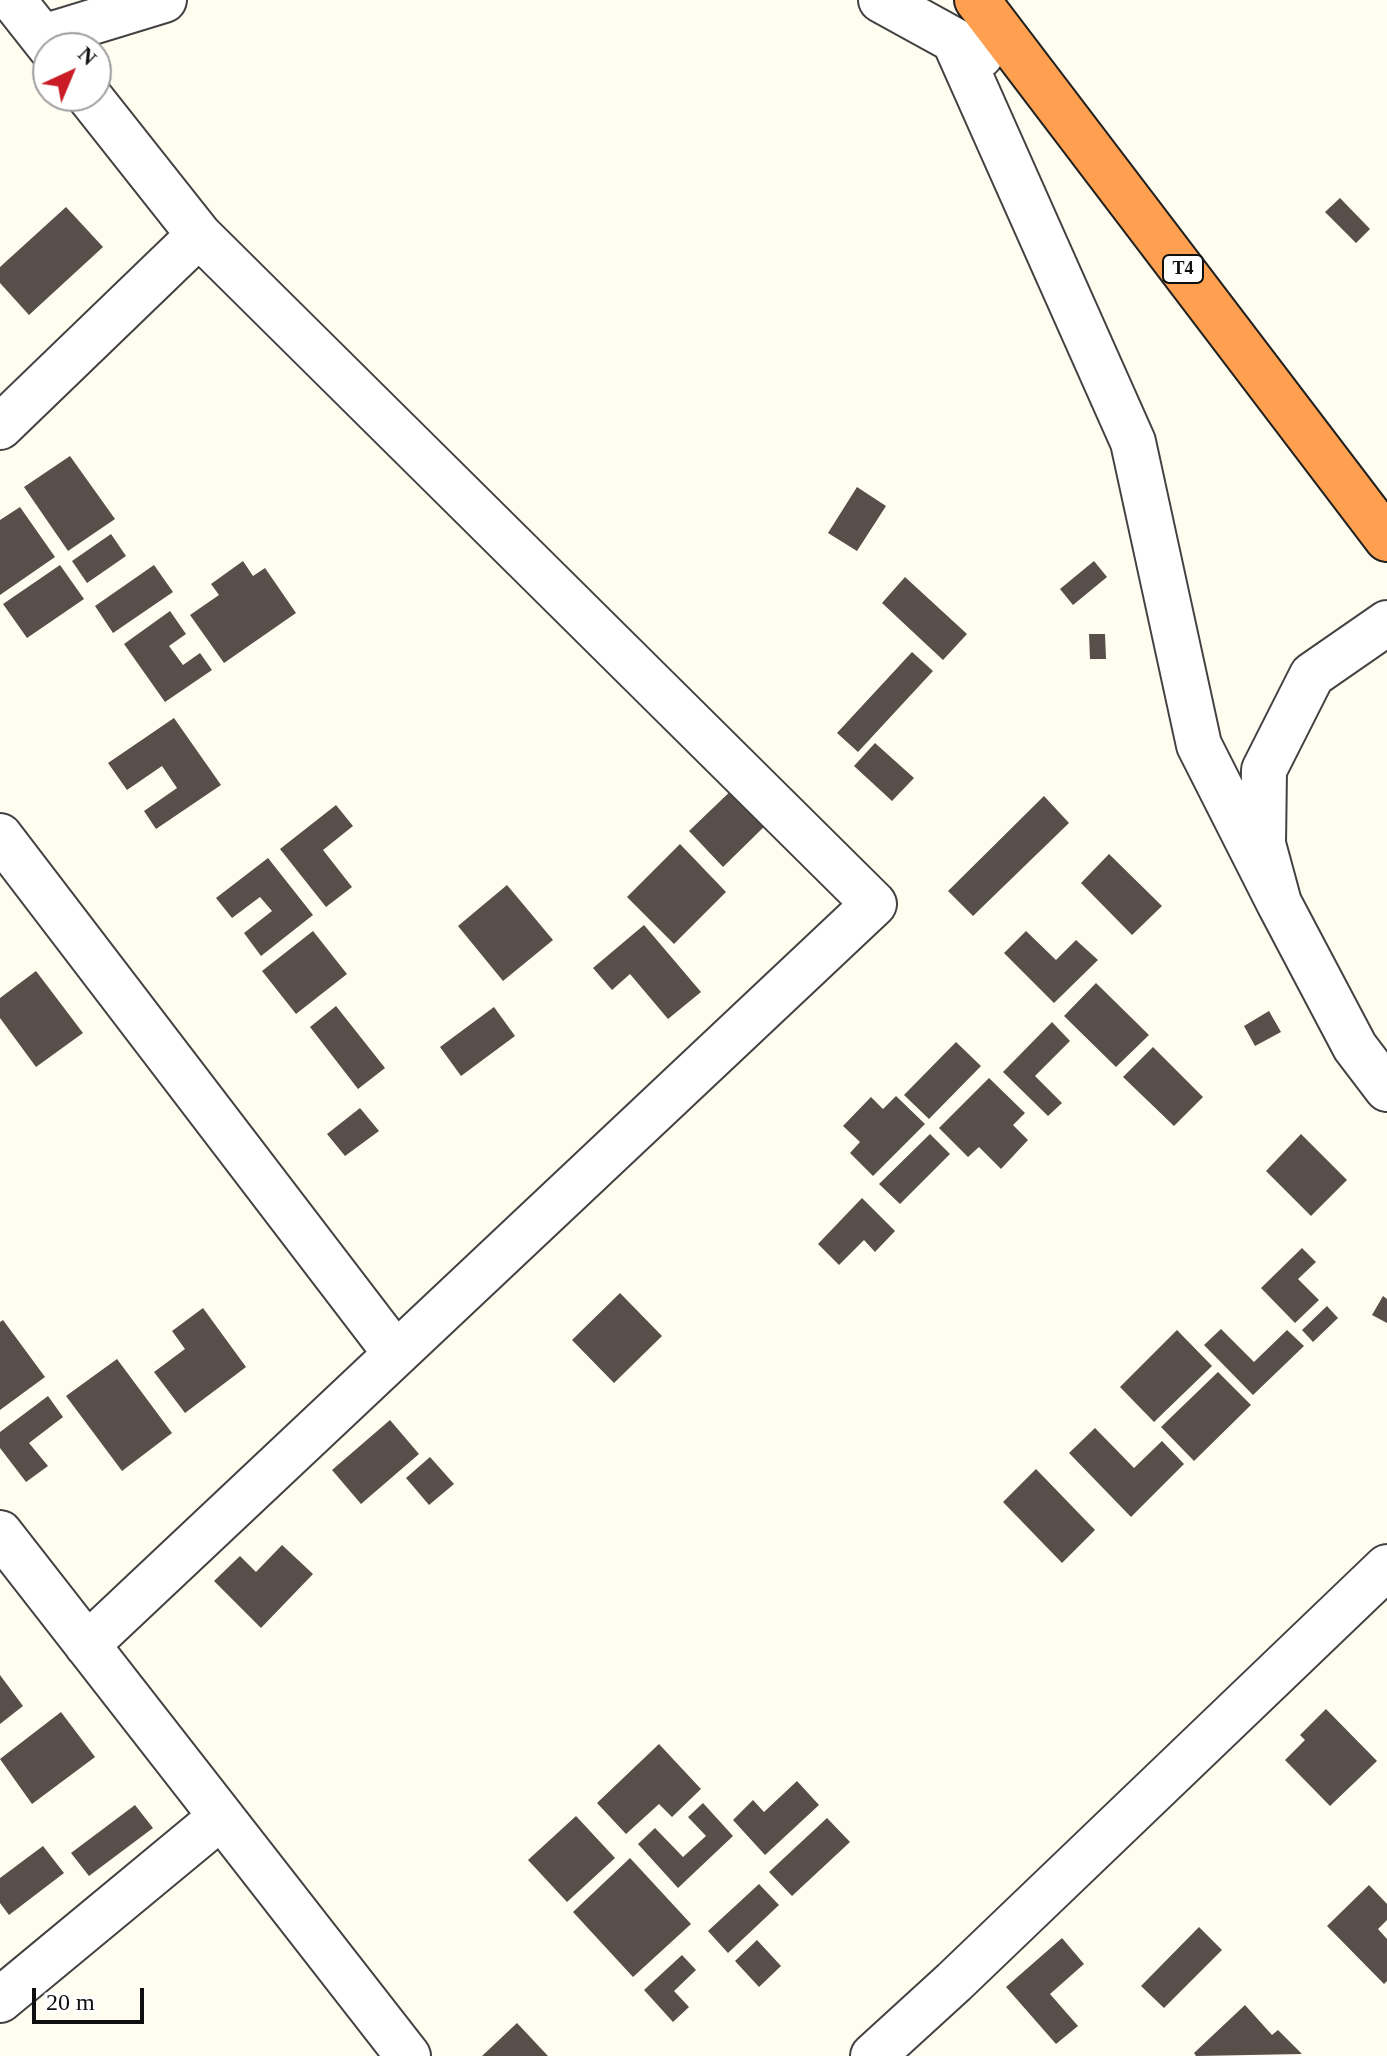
<!DOCTYPE html>
<html>
<head>
<meta charset="utf-8">
<style>
	body { margin:0 }
	#map { position:relative; width:1387px; height:2056px; overflow:hidden; background:#fffcf0; font-family:"Times New Roman",serif }
	canvas { display:block }
	.north { position:absolute; left:32px; top:32px; width:80px; height:80px; box-sizing:border-box; background:#fff; border:2px solid #9f9f9f; border-radius:50%; rotate:44deg; font-size:22px; font-weight:700; line-height:32px; text-align:center; color:#0f0f0f }
	.north::after { content:''; display:block; margin:auto; width:28px; height:36px; background:#c91c24; clip-path:polygon(50% 0,100% 100%,50% 72%,0 100%) }
	.scale { position:absolute; left:32px; top:1988px; width:112px; height:36px; box-sizing:border-box; border:4px solid #0f0f0f; border-top:0; padding-left:10px; font-size:24px; line-height:28px; white-space:nowrap; color:#0f0f0f; -webkit-text-stroke:6px #fff; paint-order:stroke }
</style>
</head>
<body>
<div id="map">
<canvas width="1387" height="2056"></canvas>
<div class="north">N</div>
<div class="scale">20 m</div>
</div>
<script>
const context = document.querySelector('canvas').getContext('2d');
context.lineJoin = 'round';
function paint(path, color) { context.fillStyle = color; context.fill(path, 'evenodd'); }
const toPath = rows => new Path2D(rows.map(r => 'M' + r).join(''));
function trace(path, color, width, dash) { context.strokeStyle = color; context.lineWidth = width; context.lineCap = dash ? 'butt' : 'round'; context.setLineDash(dash || []); context.stroke(path); }
function drawText(font, color, halo, rows, align = 'center') {
  context.font = font + ' "Times New Roman",serif'; context.lineWidth = 8; context.setLineDash([]); context.textBaseline = 'middle'; context.strokeStyle = halo; context.fillStyle = color; for (const [text, x, y, turn = 0] of rows) {
    context.save(); context.translate(x, y); context.rotate((+turn || 0) * Math.PI / 180); context.textAlign = isNaN(turn) ? turn : align; if (halo) context.strokeText(text, 0, 0); context.fillText(text, 0, 0); context.restore();
  }
}
paint(toPath([
	[1340,198,1370,229,1356,243,1325,212],
	[66,207,103,247,29,315,0,283,0,267],
	[70,456,115,519,68,551,24,487],
	[857,487,886,506,857,551,828,533],
	[20,507,55,557,0,595,0,520],
	[111,534,126,556,87,583,72,561],
	[243,561,253,576,265,568,296,613,224,663,190,615,219,595,211,584],
	[1094,561,1107,577,1073,605,1060,589],
	[60,565,84,599,27,638,3,604],
	[154,565,173,592,113,633,95,606],
	[905,577,967,634,943,660,882,603],
	[170,611,186,634,169,646,183,665,200,653,212,670,165,702,124,644],
	[1089,634,1105,634,1106,659,1090,659],
	[912,652,933,671,858,752,837,733],
	[174,718,221,785,156,829,144,811,177,788,162,766,127,790,108,763],
	[875,743,914,778,892,801,854,766],
	[738,784,772,819,723,867,689,831],
	[1044,796,1069,823,973,916,948,891],
	[336,805,353,826,323,850,352,887,326,907,280,849],
	[680,844,726,892,674,944,627,897],
	[1109,854,1162,906,1132,935,1081,883],
	[268,858,313,915,261,956,244,933,272,911,260,897,232,918,216,898],
	[507,885,553,940,503,981,458,926],
	[644,925,701,992,668,1019,630,974,612,990,593,968],
	[313,931,347,974,296,1014,262,971],
	[1026,931,1056,960,1076,940,1098,960,1054,1003,1004,953],
	[36,971,83,1033,36,1067,0,1018,0,998],
	[1096,983,1149,1035,1116,1067,1064,1016],
	[336,1006,385,1068,358,1089,310,1027],
	[494,1007,515,1036,461,1076,440,1047],
	[1269,1011,1281,1032,1255,1046,1244,1026],
	[1052,1022,1070,1041,1035,1076,1062,1103,1048,1116,1003,1072],
	[956,1042,981,1066,929,1119,904,1095],
	[1153,1047,1203,1097,1174,1126,1123,1077],
	[989,1078,1025,1113,1013,1125,1028,1140,1001,1169,979,1147,968,1157,939,1128],
	[896,1096,925,1124,873,1176,850,1153,860,1142,843,1126,871,1097,883,1109],
	[360,1108,379,1131,345,1156,327,1134],
	[930,1134,950,1154,900,1204,879,1184],
	[1301,1134,1347,1180,1311,1216,1266,1171],
	[862,1198,895,1231,875,1252,864,1240,839,1265,818,1244],
	[1302,1248,1316,1262,1298,1279,1319,1300,1295,1323,1261,1288],
	[620,1293,662,1336,614,1383,572,1340],
	[1383,1296,1387,1299,1387,1323,1372,1315],
	[1327,1306,1338,1318,1313,1342,1302,1330],
	[203,1308,246,1367,185,1413,154,1372,185,1349,172,1331],
	[3,1320,45,1377,0,1410,0,1322],
	[1221,1329,1254,1362,1287,1330,1304,1346,1253,1395,1204,1345],
	[1177,1330,1212,1366,1154,1422,1120,1387],
	[117,1359,172,1433,122,1471,66,1396],
	[1218,1372,1251,1405,1194,1461,1161,1427],
	[48,1396,63,1417,29,1443,48,1466,26,1482,0,1448,0,1432],
	[390,1420,419,1454,361,1504,332,1470],
	[1095,1428,1134,1468,1162,1441,1184,1464,1131,1517,1069,1453],
	[430,1457,454,1484,429,1505,406,1478],
	[1036,1469,1095,1530,1062,1563,1003,1502],
	[282,1545,313,1574,261,1628,214,1581,240,1556,256,1572],
	[0,1675,23,1706,0,1724],
	[1326,1709,1377,1761,1330,1806,1285,1760,1305,1740,1300,1735],
	[61,1712,95,1757,32,1804,0,1759],
	[659,1744,701,1789,672,1817,659,1804,626,1834,597,1803],
	[797,1781,819,1805,765,1855,733,1820,753,1800,764,1812],
	[703,1803,733,1836,678,1888,638,1844,655,1828,683,1857,706,1836,688,1817],
	[135,1805,153,1828,89,1876,71,1853],
	[576,1816,615,1858,567,1902,528,1860],
	[827,1818,850,1842,792,1896,769,1872],
	[43,1846,64,1873,9,1915,0,1903,0,1878],
	[630,1858,691,1924,633,1977,573,1912],
	[759,1884,779,1905,728,1953,708,1931],
	[1369,1885,1387,1904,1387,1920,1378,1929,1387,1939,1387,1981,1384,1984,1327,1926],
	[1199,1927,1222,1950,1164,2008,1141,1986],
	[1062,1938,1084,1964,1050,1994,1078,2026,1056,2044,1006,1987],
	[757,1940,781,1966,759,1987,735,1961],
	[682,1955,696,1970,674,1991,689,2007,673,2022,644,1990],
	[1245,2005,1272,2035,1278,2030,1302,2054,1196,2056,1194,2053],
	[517,2023,548,2056,482,2056]
]), '#584f4a');
const minor = toPath([
	[13,0,51,48],
	[881,0,981,55],
	[43,37,164,0],
	[954,40,1133,442,1199,745,1279,903],
	[0,427,199,235],
	[1387,623,1312,675,1264,770,1263,844,1279,903,1355,1047,1387,1089],
	[0,836,396,1354],
	[0,1533,408,2056],
	[87,1645,874,904,199,235,89,96],
	[0,2000,221,1817],
	[873,2056,954,1982,1387,1567]
]);
const highway = toPath([
	[977,0,1387,539]
]);
trace(minor, '#424242', 48);
trace(highway, '#202020', 48);
trace(minor, '#fff', 44);
trace(highway, '#fea04f', 44);
for (const [x, y, w] of [
	[1183,269,40]
]) { const box = new Path2D(); box.roundRect(x - w / 2, y - 14, w, 28, 6); context.fillStyle = '#fff'; context.fill(box); trace(box, '#0f0f0f', 2); }
drawText('bold 18px', '#0f0f0f', null, [
	["T4",1183,269]
]);
</script>
</body>
</html>
